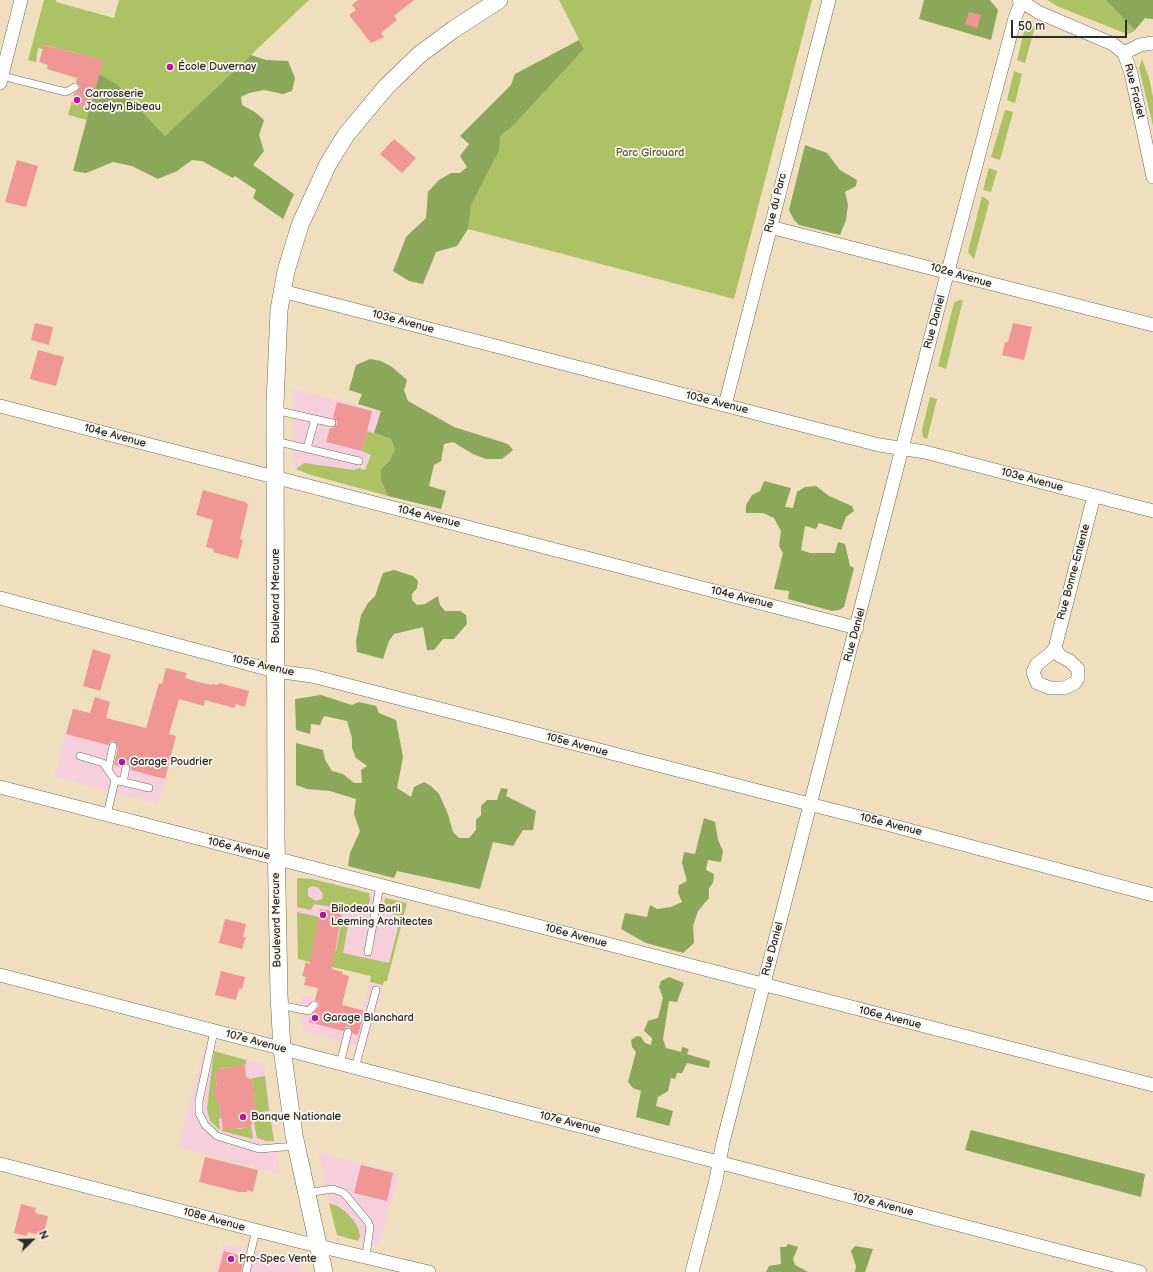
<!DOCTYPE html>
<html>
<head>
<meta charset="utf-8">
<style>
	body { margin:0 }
	#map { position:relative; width:1153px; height:1272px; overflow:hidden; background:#efdfbe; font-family:"Balsamiq Sans",sans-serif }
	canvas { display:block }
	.north { position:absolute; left:12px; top:1220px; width:40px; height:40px; -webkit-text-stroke:3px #fbf7ec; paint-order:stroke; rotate:67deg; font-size:11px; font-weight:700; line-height:16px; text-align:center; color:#2b2b2b }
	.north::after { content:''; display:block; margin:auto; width:14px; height:18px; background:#2b2b2b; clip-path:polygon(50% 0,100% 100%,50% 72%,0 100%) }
	.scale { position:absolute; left:1011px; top:20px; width:116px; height:18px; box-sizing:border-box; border:2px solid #2b2b2b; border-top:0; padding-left:5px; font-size:12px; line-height:14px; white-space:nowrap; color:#2b2b2b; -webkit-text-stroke:3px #fbf7ec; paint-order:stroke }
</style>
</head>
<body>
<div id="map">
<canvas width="1153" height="1272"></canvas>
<div class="north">N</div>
<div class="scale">50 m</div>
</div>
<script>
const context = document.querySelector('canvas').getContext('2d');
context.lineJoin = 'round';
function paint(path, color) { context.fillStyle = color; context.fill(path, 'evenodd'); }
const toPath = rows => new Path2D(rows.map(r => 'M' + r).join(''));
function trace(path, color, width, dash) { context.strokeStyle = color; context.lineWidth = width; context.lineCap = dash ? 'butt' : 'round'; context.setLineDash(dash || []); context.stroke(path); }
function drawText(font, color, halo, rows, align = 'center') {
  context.font = font + ' "Balsamiq Sans",sans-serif'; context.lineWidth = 3.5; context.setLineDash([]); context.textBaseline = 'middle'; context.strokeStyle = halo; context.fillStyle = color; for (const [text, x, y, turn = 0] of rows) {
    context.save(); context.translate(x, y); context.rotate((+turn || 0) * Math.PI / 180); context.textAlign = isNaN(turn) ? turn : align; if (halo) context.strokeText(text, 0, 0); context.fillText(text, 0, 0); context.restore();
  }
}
paint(toPath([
	[293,389,412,419,388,496,308,474,294,467],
	[73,709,176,736,158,804,54,777],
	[297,878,312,879,407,903,387,981,384,981,383,985,366,1048,303,1031,300,994,362,1010,372,976,298,959],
	[204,1049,264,1064,280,1174,178,1147],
	[318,1152,399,1173,379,1246,337,1235],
	[223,1244,301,1264,303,1272,215,1272]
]), '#f5cfdb');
paint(toPath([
	[44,0,56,0,56,2,114,18,119,0,309,0,165,136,118,85,99,74,102,60,45,45,43,49,38,48,36,62,28,60],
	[559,0,812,0,734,299,426,218,467,167,513,126,584,49],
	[1047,0,1153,0,1153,19,1145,18,1133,32,1127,34,1059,7],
	[1035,26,1025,63,1017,60,1024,32],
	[1142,59,1149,78,1153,97,1153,126,1139,68],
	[1014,71,1022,74,1015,103,1007,100],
	[71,104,90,109,87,120,68,115],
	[1005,110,1013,112,1000,160,991,157],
	[989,168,997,171,991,192,983,190],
	[982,196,989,201,989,203,974,259,968,252],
	[959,300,963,300,946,369,938,366,954,303],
	[930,397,937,399,927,439,923,437,922,430],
	[367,431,391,439,395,450,389,461,381,469,381,480,388,496,308,474,296,469,304,463,354,470,359,468,365,470,371,455,362,451],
	[297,878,312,879,369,893,370,900,369,904,364,907,353,904,351,910,314,904,311,910,297,907],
	[313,886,319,888,323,894,322,899,316,901,308,896,308,888],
	[385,898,407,903,387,981,384,981,383,985,370,982,371,976,298,959,297,912,319,917,314,947,336,951,341,924,348,925,343,953,389,963,401,916,383,912],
	[214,1051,246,1060,246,1064,242,1067,221,1068,215,1072,221,1118,219,1119,220,1130,210,1121,207,1109],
	[265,1076,269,1111,253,1113,255,1110,252,1080,249,1079],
	[270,1115,274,1141,266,1141,257,1138,253,1117],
	[251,1125,253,1139,222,1131,223,1127,239,1129,249,1127],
	[329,1203,337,1206,345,1211,354,1221,358,1228,360,1236,358,1241,337,1235]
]), '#adc165');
paint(toPath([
	[924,0,990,0,998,10,991,40,919,19],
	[1106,0,1153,0,1153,19,1145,18,1135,30],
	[579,40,584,49,513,126,500,137,499,150,471,205,468,229,457,246,436,252,423,284,409,281,393,271,406,237,426,218,428,192,439,180,451,173,460,173,467,167,460,156,469,144,460,136,511,85,515,74],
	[251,55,266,60,288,61,295,78,292,91,283,94,264,90,249,93,241,97,242,105,255,112,264,120,259,135,264,151,253,165,294,194,283,219,253,198,256,190,235,176,233,178,202,161,192,160,177,171,158,179,132,166,113,162,86,173,73,171,99,74,118,85,165,136],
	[805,145,827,153,840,170,857,180,856,186,845,192,848,205,846,220,840,235,799,225,794,220,789,210],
	[370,359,381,361,392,367,407,380,404,390,408,401,454,427,508,444,513,450,502,459,486,459,473,454,453,442,444,444,441,461,434,465,429,486,446,491,441,509,388,496,381,480,381,469,389,461,395,450,391,439,374,433,381,411,358,404,362,394,349,390,356,365],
	[764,481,791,488,785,507,793,508,797,492,805,487,816,486,829,496,852,506,854,511,846,517,841,530,819,523,816,529,805,526,801,550,810,553,835,553,838,542,845,544,850,566,854,568,844,607,839,610,832,611,788,599,789,591,774,589,783,553,779,546,781,531,774,518,763,513,746,513,746,505,752,495,760,491],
	[394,570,413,576,418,581,417,588,412,594,412,600,417,605,425,604,438,596,440,605,445,611,460,611,466,615,467,624,454,639,443,639,434,650,427,650,423,627,394,634,389,641,383,659,357,652,356,641,361,615,368,603,375,596,383,573],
	[321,695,352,705,359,702,376,706,379,713,396,720,403,757,397,788,411,797,414,787,424,782,431,786,439,794,448,814,453,832,459,838,469,838,476,830,476,820,481,815,481,806,487,800,497,800,501,788,508,789,506,796,536,811,533,830,523,830,513,846,493,842,480,889,397,871,394,878,348,866,350,853,360,831,354,814,356,799,330,791,307,789,296,785,296,743,323,750,325,760,332,771,343,774,354,783,362,783,361,770,367,766,356,758,352,748,352,738,347,721,324,716,320,725,311,724,310,734,296,730,295,699],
	[704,818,715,822,718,840,723,851,721,862,708,860,706,870,714,874,713,883,709,888,709,898,698,911,693,926,694,943,683,953,646,943,621,929,625,913,647,917,650,905,657,909,671,907,682,902,678,893,679,885,687,881,682,863,684,852,695,854],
	[669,977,684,983,677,1002,669,1001,663,1039,666,1048,681,1052,682,1047,689,1049,687,1054,710,1061,709,1068,687,1063,682,1073,677,1073,675,1079,671,1078,668,1091,658,1097,656,1106,673,1111,669,1126,636,1117,641,1091,633,1088,628,1082,636,1052,632,1047,631,1040,637,1036,641,1037,645,1043,651,1045,652,1038,644,1031,648,1021,658,1018,663,998,659,987,661,981],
	[971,1130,1145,1174,1141,1197,965,1150],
	[788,1244,798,1247,793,1259,795,1265,808,1272,766,1272,769,1266,781,1264,780,1247,786,1247],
	[855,1246,873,1249,865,1272,855,1272,856,1266,851,1251]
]), '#8aa75a');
paint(toPath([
	[358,0,414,0,394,16,397,20,381,33,384,37,371,43,349,15,356,10,352,5],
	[969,12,981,15,977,28,965,24],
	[44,45,103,60,90,109,71,104,74,94,80,87,76,82,77,78,47,69,48,65,39,62],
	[394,139,416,158,402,173,380,154],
	[17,160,38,166,26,207,5,202],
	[35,323,53,327,49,345,31,340],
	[1013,323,1032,327,1024,360,1002,355,1005,342,1008,342],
	[38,350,64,357,56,386,30,379],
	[337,402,372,411,362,451,326,442,330,428,334,428,337,424,337,421,333,418],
	[203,490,245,502,248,505,240,539,243,540,238,559,213,552,214,549,206,547,213,520,196,515],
	[93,649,111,655,100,691,83,686],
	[166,668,187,673,185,678,198,682,212,685,212,684,218,685,219,683,249,691,245,707,236,704,234,708,205,700,204,706,179,699,169,734,176,736,165,779,131,770,131,766,127,763,124,763,121,767,114,765,118,748,114,741,111,741,108,745,66,734,73,709,90,713,95,697,110,702,106,718,146,728,159,683,162,684],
	[320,909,342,913,332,969,343,972,342,974,349,976,342,1005,365,1011,358,1035,353,1034,350,1027,346,1027,343,1031,309,1022,311,1016,319,1006,319,1003,315,1000,318,988,304,985,306,977,302,976,306,962,310,964],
	[225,919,246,924,243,937,246,937,242,949,219,943],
	[221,971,245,977,242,989,239,988,236,1000,215,995],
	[238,1066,245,1066,246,1077,252,1080,255,1110,251,1116,252,1124,249,1127,223,1130,219,1103,215,1100,214,1088,217,1085,215,1072,219,1069],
	[205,1157,258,1170,253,1192,247,1190,247,1192,239,1192,199,1182],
	[361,1165,393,1173,387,1201,354,1193],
	[21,1204,36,1208,35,1213,48,1216,43,1236,28,1232,27,1236,14,1233],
	[224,1251,244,1257,241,1272,218,1272]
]), '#f09695');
const service = toPath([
	[2,76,66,92,75,87],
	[275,410,332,423],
	[275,441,359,461],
	[307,448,315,419],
	[80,756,103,763,115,780],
	[108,770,113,746],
	[123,782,126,768],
	[107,815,115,780,149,788],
	[368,952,380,885],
	[279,1005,309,1011,314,1005],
	[214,1031,199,1101,199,1113,205,1125,217,1136,259,1149,296,1146],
	[340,1064,348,1032],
	[355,1068,376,990],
	[306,1193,333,1189,344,1193,368,1222,370,1227,366,1256],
	[246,1272,256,1230]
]);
const minor = toPath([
	[1019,0,1040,13,1113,44,1124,53,1131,73,1153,177],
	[1124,53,1140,45,1153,43],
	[0,83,21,0],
	[770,227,1153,325],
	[282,291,879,445,925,452,1153,511],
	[725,405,829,0],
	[0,406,857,628],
	[0,598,275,671,312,676,879,822,1153,895],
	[1055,648,1060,656,1070,661,1078,669,1078,678,1075,683,1064,688,1050,688,1037,683,1033,672,1037,664,1049,655,1055,648,1094,496],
	[0,787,1153,1085],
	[0,975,1140,1272],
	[0,1164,297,1241,429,1272],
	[692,1272,716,1180,723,1142,939,305,1015,18,1022,0]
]);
const tertiary = toPath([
	[324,1272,294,1135,282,1049,279,995,276,836,275,404,279,310,286,271,300,225,328,164,346,135,386,87,419,55,454,29,499,0]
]);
trace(service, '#706a5e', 8);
trace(minor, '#706a5e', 14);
trace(tertiary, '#706a5e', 18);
trace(service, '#fff', 7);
trace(minor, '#fff', 13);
trace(tertiary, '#fff', 17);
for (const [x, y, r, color] of [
	[170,67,4,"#b5179e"],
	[77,100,4,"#b5179e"],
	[122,762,4,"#b5179e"],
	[323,915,4,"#b5179e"],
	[315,1018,4,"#b5179e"],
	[243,1117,4,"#b5179e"],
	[231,1259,4,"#b5179e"]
]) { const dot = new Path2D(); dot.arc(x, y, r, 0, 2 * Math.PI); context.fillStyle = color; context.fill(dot); trace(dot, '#fbf7ec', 1.5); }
drawText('11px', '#2b2b2b', '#fbf7ec', [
	["École Duvernay",178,67],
	["Carrosserie",85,94],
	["Jocelyn Bibeau",85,107],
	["Garage Poudrier",130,762],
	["Bilodeau Baril",331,909],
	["Leeming Architectes",331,922],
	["Garage Blanchard",323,1018],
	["Banque Nationale",251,1117],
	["Pro-Spec Vente",239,1259]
], 'left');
drawText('11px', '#2b2b2b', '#fbf7ec', [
	["Rue Fradet",1134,91,76],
	["Rue du Parc",776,203,-76],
	["102e Avenue",961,276,16],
	["103e Avenue",403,322,15],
	["Rue Daniel",935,322,-75],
	["103e Avenue",717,403,14],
	["104e Avenue",115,436,15],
	["103e Avenue",1032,480,15],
	["104e Avenue",429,517,14],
	["Rue Bonne-Entente",1074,572,-75],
	["Boulevard Mercure",276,596,-90],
	["104e Avenue",742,598,14],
	["Rue Daniel",855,635,-75],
	["105e Avenue",263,666,13],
	["105e Avenue",577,745,15],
	["105e Avenue",891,825,14],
	["106e Avenue",239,849,14],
	["Boulevard Mercure",277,920,-91],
	["106e Avenue",576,936,15],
	["Rue Daniel",773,949,-75],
	["106e Avenue",890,1018,14],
	["107e Avenue",256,1042,15],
	["107e Avenue",570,1123,14],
	["107e Avenue",883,1205,15],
	["108e Avenue",214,1220,15]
]);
drawText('11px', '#52583c', '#fbf7ec', [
	["Parc Girouard",650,153]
]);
</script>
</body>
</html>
